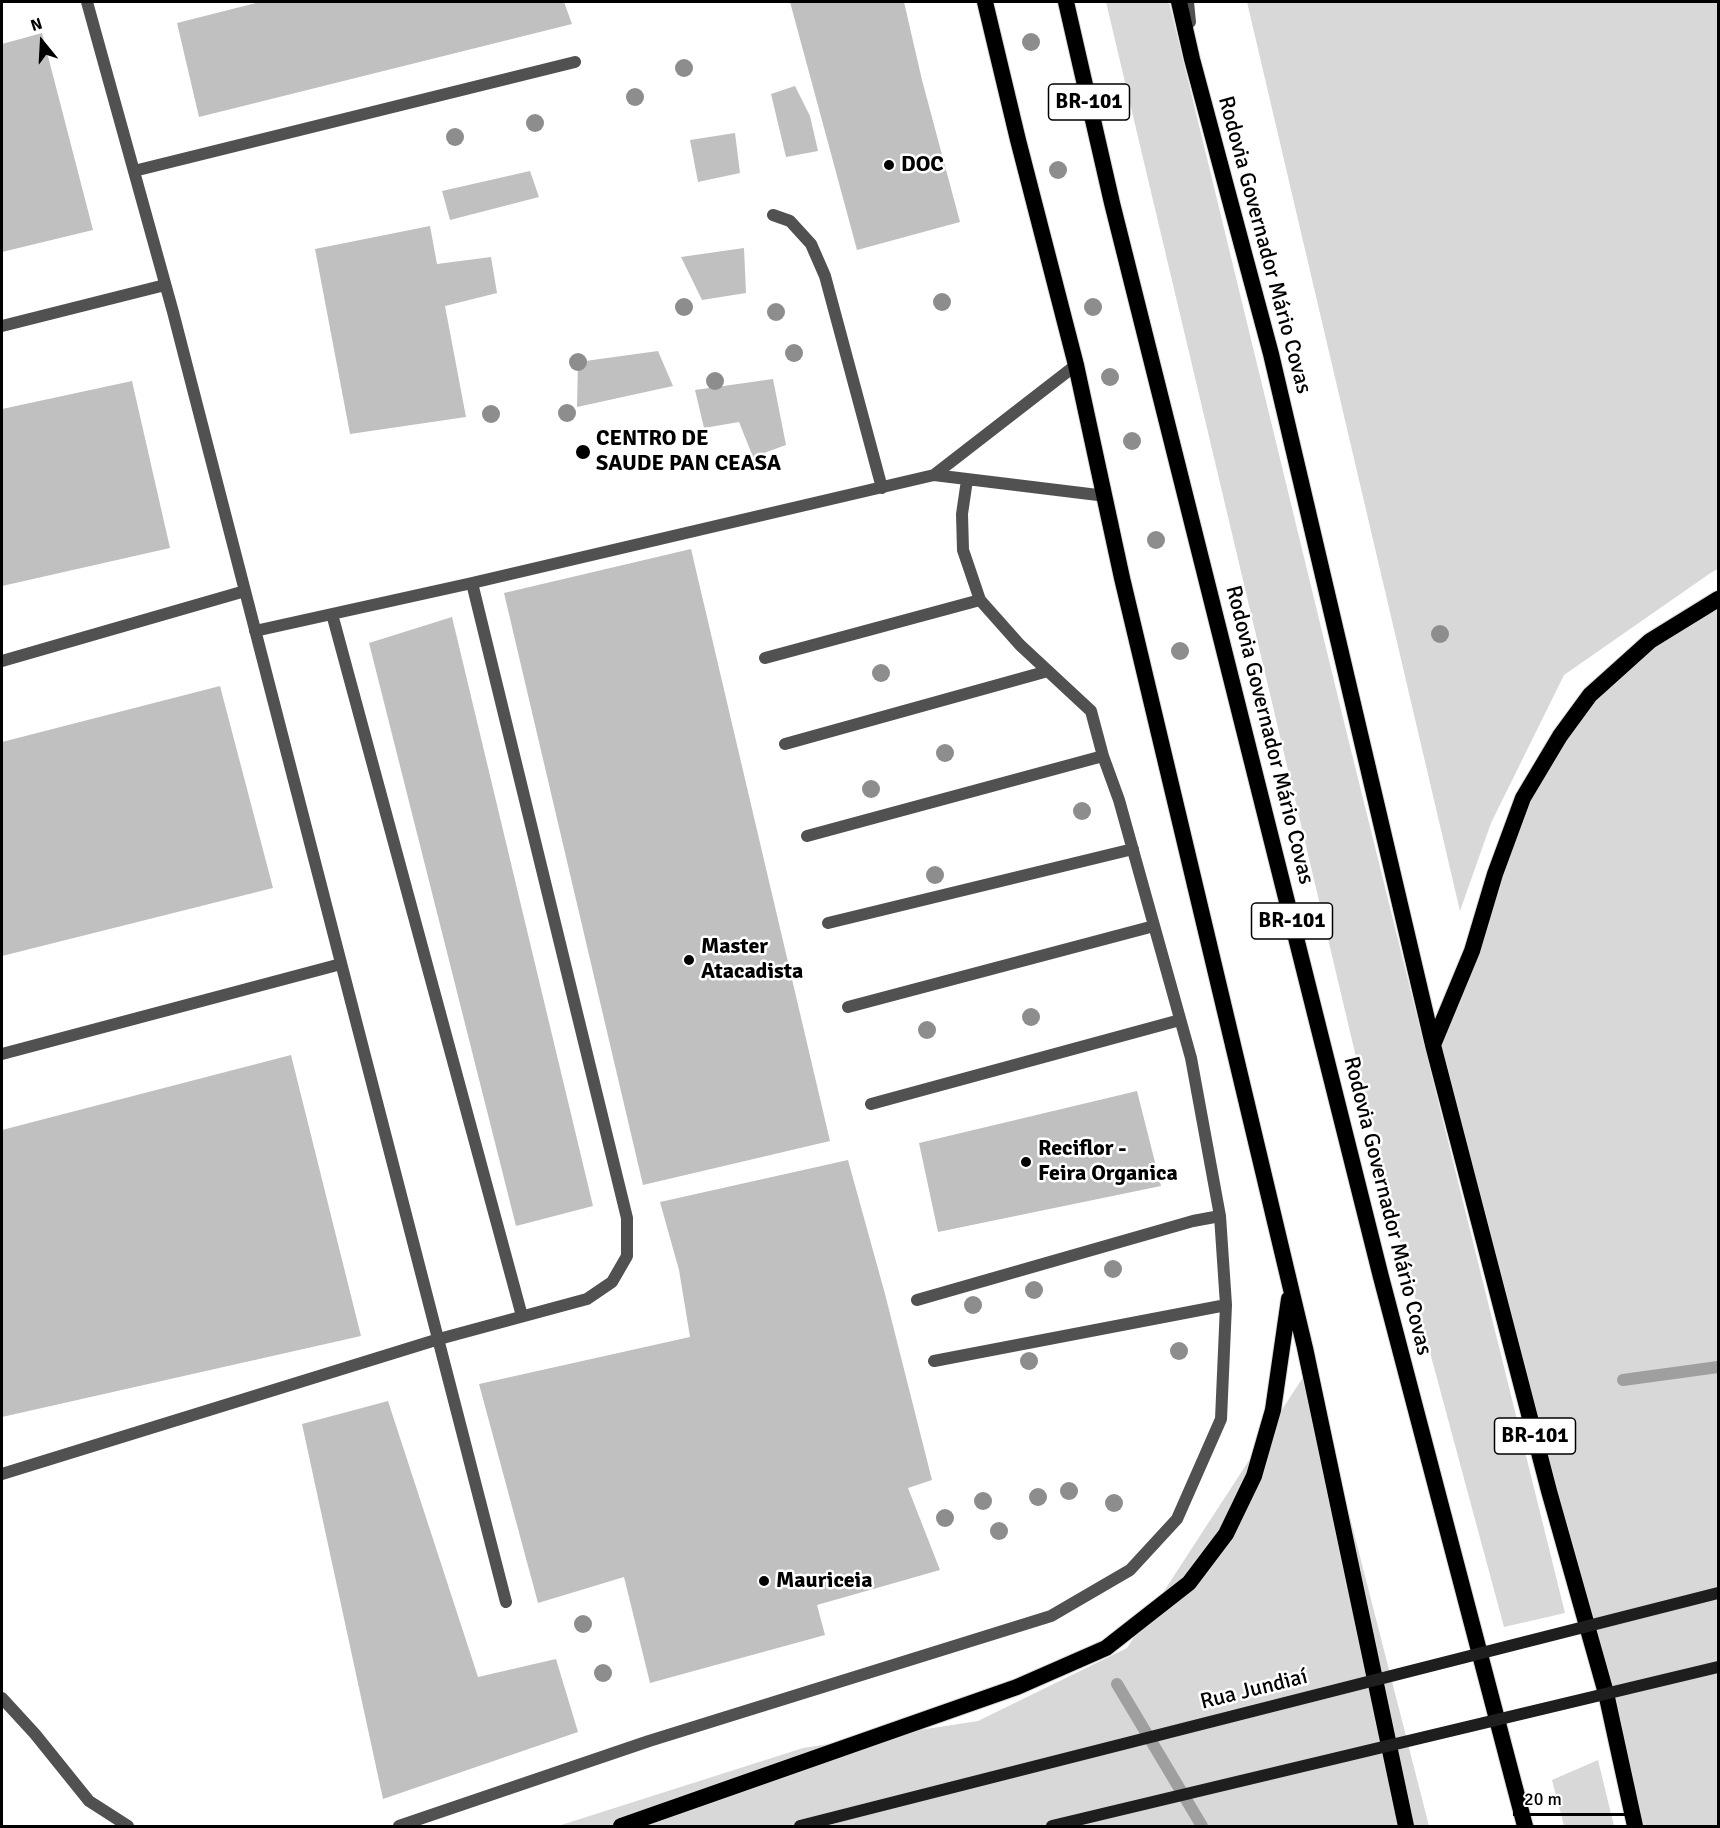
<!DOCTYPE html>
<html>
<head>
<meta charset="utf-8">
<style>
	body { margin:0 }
	#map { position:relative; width:1720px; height:1828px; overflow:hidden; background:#fff; font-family:Signika,sans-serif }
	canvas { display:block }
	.frame { position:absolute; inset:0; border:3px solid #000; pointer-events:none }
	.north { position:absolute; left:12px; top:12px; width:60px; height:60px; -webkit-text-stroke:4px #fff; paint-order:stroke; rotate:342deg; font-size:16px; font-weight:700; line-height:24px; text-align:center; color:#000 }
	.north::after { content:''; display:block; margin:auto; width:21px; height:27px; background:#000; clip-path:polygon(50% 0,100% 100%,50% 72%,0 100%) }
	.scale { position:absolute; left:1513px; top:1789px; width:116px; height:27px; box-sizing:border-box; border:3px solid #000; border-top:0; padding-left:8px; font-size:18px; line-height:21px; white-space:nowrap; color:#000; -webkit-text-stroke:4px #fff; paint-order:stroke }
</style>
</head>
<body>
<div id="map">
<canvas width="1720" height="1828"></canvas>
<div class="frame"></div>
<div class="north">N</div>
<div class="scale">20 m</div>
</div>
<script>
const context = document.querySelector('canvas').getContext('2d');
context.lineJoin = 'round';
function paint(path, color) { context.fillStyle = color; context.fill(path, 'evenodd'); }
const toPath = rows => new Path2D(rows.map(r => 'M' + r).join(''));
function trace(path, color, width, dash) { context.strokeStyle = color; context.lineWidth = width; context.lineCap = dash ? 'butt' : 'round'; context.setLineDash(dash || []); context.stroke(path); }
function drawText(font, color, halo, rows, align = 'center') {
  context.font = font + ' Signika,sans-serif'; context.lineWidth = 5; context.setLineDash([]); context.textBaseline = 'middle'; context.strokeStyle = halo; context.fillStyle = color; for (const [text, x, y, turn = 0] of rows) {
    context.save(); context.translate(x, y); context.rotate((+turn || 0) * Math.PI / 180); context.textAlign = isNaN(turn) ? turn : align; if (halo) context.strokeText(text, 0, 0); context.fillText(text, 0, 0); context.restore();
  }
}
paint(toPath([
	[1106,2,1169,2,1345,726,1565,1613,1504,1627,1397,1230],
	[1247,2,1718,2,1718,569,1712,572,1564,675,1491,823,1460,911],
	[1718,599,1718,1826,1639,1826,1433,1045,1523,798,1590,695],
	[1311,1365,1429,1826,558,1826,803,1748,978,1721,1127,1648],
	[1598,1760,1614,1826,1564,1826,1552,1780]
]), '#d8d8d8');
trace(toPath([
	[1623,1380,1718,1367],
	[1117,1684,1202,1826]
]), '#9f9f9f', 12);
paint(toPath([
	[260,2,564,2,572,24,199,117,177,23],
	[790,2,904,2,922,80,960,222,857,250],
	[42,33,93,230,2,252,2,44],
	[795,86,810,116,818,151,786,157,771,94],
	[735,133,740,173,698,182,690,140],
	[530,171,539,197,450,220,442,191],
	[430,226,437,264,491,257,497,293,445,306,466,417,350,434,315,249],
	[744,248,746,293,702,300,681,257],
	[658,351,673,386,577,407,578,362],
	[773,379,786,445,753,457,739,422,704,428,695,390],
	[132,381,170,548,2,586,2,409],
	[691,549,830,1141,643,1185,504,593],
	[452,617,593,1206,516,1226,369,643],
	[220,686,273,888,2,956,2,742],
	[291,1055,361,1336,2,1417,2,1130],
	[1137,1091,1161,1186,938,1232,919,1143],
	[848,1160,885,1294,932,1480,908,1488,940,1570,817,1605,825,1635,650,1683,624,1577,538,1603,479,1384,690,1337,679,1270,660,1202],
	[388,1401,478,1677,556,1659,578,1732,383,1799,302,1424]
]), '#c0c0c0');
const trunk = toPath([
	[985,2,1018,140,1076,365,1122,578,1305,1348,1406,1826],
	[1066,2,1112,203,1381,1277,1525,1826],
	[1179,2,1192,59,1271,354,1433,1045,1549,1491,1606,1693,1635,1826],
	[1433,1045,1472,951,1495,874,1523,798,1560,736,1590,695,1650,641,1718,599],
	[621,1826,1017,1687,1106,1648,1189,1583,1226,1534,1254,1476,1273,1410,1289,1299]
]);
trace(trunk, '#dbdbdb', 18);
trace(toPath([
	[87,2,173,312,506,1602],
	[1188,2,1190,22],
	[134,171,575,62],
	[773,215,790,221,811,244,825,276,882,488],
	[2,326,165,285],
	[934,475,1106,496],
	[472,583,934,475,1076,365],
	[332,614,522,1316],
	[765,658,980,600],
	[2,661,245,591],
	[785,744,1048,671],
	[807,836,1103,756],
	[828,923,1133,849],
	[848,1007,1154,926],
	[2,1054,341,964],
	[871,1104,1180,1020],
	[917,1300,1193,1221,1220,1216],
	[934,1361,1226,1305],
	[2,1474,439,1339,587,1299,612,1282,627,1256,627,1218,472,583,255,631],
	[2,1698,35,1734,89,1801,128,1826],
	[399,1826,649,1741,1051,1616,1130,1570,1177,1519,1221,1419,1226,1305,1220,1216,1191,1058,1119,800,1103,756,1091,711,1020,645,980,600,963,550,962,514,967,480]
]), '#515151', 12);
trace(trunk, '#000', 16);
trace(toPath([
	[800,1826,1718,1593],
	[1052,1826,1718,1667]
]), '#1e1e1e', 12);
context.fillStyle = '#8d8d8d';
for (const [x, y] of [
	[1031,42],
	[684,68],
	[635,97],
	[535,123],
	[455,137],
	[1058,170],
	[942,302],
	[684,307],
	[1093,307],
	[776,312],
	[794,353],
	[578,362],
	[1110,377],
	[715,381],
	[567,413],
	[491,414],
	[1132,441],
	[1156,540],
	[1440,634],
	[1180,651],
	[881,673],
	[945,753],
	[871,789],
	[1082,811],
	[935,875],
	[1031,1017],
	[927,1030],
	[1113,1269],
	[1034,1290],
	[973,1305],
	[1179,1351],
	[1029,1361],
	[1069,1491],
	[1038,1497],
	[983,1501],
	[1114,1503],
	[945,1518],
	[999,1531],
	[583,1624],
	[603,1673]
]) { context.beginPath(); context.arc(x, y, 9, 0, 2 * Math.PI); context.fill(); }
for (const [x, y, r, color] of [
	[889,165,6,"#000"],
	[583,452,8,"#000"],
	[689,960,6,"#000"],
	[1026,1162,6,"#000"],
	[764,1581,6,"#000"]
]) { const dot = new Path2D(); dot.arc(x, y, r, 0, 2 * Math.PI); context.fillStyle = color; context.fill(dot); trace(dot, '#fff', 2); }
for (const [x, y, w] of [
	[1089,102,81],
	[1292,921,81],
	[1535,1436,81]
]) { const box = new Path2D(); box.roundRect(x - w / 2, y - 18, w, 36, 4.5); context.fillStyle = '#fff'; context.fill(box); trace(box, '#000', 1.5); }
drawText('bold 21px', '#000', null, [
	["BR-101",1089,102],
	["BR-101",1292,921],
	["BR-101",1535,1436]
]);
drawText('bold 22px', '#000', '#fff', [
	["DOC",901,165],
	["CENTRO DE",596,439],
	["SAUDE PAN CEASA",596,464],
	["Master",701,947],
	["Atacadista",701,972],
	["Reciflor -",1038,1149],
	["Feira Organica",1038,1174],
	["Mauriceia",776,1581]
], 'left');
drawText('22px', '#000', '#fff', [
	["Rodovia Governador Mário Covas",1264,245,75],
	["Rodovia Governador Mário Covas",1269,735,76],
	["Rodovia Governador Mário Covas",1387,1206,76],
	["Rua Jundiaí",1254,1690,-14]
]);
</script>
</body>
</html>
